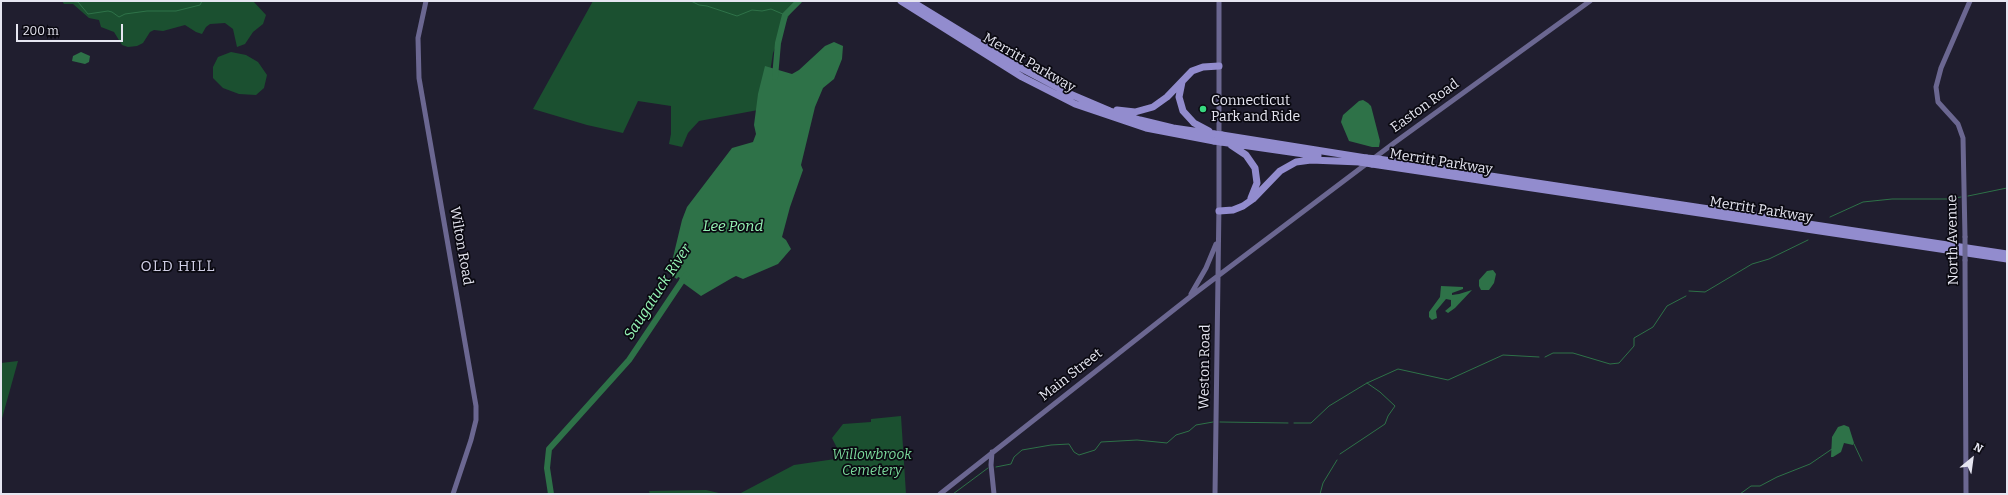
<!DOCTYPE html>
<html>
<head>
<meta charset="utf-8">
<style>
	body { margin:0 }
	#map { position:relative; width:2008px; height:495px; overflow:hidden; background:#201e2f; font-family:Bitter,serif }
	canvas { display:block }
	.frame { position:absolute; inset:0; border:2px solid #e6e6f1; pointer-events:none }
	.north { position:absolute; left:1952px; top:439px; width:40px; height:40px; -webkit-text-stroke:3px #0a0911; paint-order:stroke; rotate:29deg; font-size:11px; font-weight:700; line-height:16px; text-align:center; color:#e6e6f1 }
	.north::after { content:''; display:block; margin:auto; width:14px; height:18px; background:#e6e6f1; clip-path:polygon(50% 0,100% 100%,50% 72%,0 100%) }
	.scale { position:absolute; left:16px; top:24px; width:107px; height:18px; box-sizing:border-box; border:2px solid #e6e6f1; border-top:0; padding-left:5px; font-size:12px; line-height:14px; white-space:nowrap; color:#e6e6f1; -webkit-text-stroke:3px #0a0911; paint-order:stroke }
</style>
</head>
<body>
<div id="map">
<canvas width="2008" height="495"></canvas>
<div class="frame"></div>
<div class="north">N</div>
<div class="scale">200 m</div>
</div>
<script>
const context = document.querySelector('canvas').getContext('2d');
context.lineJoin = 'round';
function paint(path, color) { context.fillStyle = color; context.fill(path, 'evenodd'); }
const toPath = rows => new Path2D(rows.map(r => 'M' + r).join(''));
function trace(path, color, width, dash) { context.strokeStyle = color; context.lineWidth = width; context.lineCap = dash ? 'butt' : 'round'; context.setLineDash(dash || []); context.stroke(path); }
function drawText(font, color, halo, rows, align = 'center') {
  context.font = font + ' Bitter,serif'; context.lineWidth = 3.5; context.setLineDash([]); context.textBaseline = 'middle'; context.strokeStyle = halo; context.fillStyle = color; for (const [text, x, y, turn = 0] of rows) {
    context.save(); context.translate(x, y); context.rotate((+turn || 0) * Math.PI / 180); context.textAlign = isNaN(turn) ? turn : align; if (halo) context.strokeText(text, 0, 0); context.fillText(text, 0, 0); context.restore();
  }
}
paint(toPath([
	[62,1,253,1,266,15,263,24,253,32,245,44,237,47,233,29,225,23,210,24,206,27,202,34,196,32,185,25,163,31,154,30,150,32,143,43,137,46,128,47,122,45,114,32,101,27,99,20,89,18,73,4,64,4],
	[593,1,799,1,788,17,773,53,767,91,758,110,699,121,688,133,682,147,669,144,671,134,671,106,638,101,623,133,587,125,533,109],
	[231,52,246,55,258,62,267,75,264,88,256,95,239,94,223,88,213,78,213,67,218,57],
	[18,361,1,422,1,363],
	[901,416,906,494,739,494,794,465,842,458,832,438,843,424,871,422,871,419],
	[706,490,723,494,650,494,649,491]
]), '#1b5030');
paint(toPath([
	[834,42,843,46,842,59,834,79,823,88,815,107,801,165,803,170,790,207,782,237,786,240,791,249,778,264,743,279,736,276,732,278,701,296,679,280,680,278,678,277,677,279,669,274,682,220,687,207,732,148,753,142,756,134,754,125,758,94,765,66,792,74,799,70,825,46],
	[81,52,90,56,89,62,85,64,72,61,73,56],
	[1363,100,1368,103,1371,106,1380,141,1379,147,1372,147,1349,141,1341,122,1343,115,1359,101],
	[1493,270,1496,274,1494,283,1489,290,1481,290,1479,286,1479,280,1487,271],
	[1441,286,1463,287,1463,289,1452,293,1452,295,1459,294,1472,290,1455,308,1448,313,1445,311,1451,306,1451,300,1446,299,1436,311,1437,318,1432,320,1429,317,1429,312,1440,297],
	[1844,425,1849,427,1854,443,1853,445,1844,443,1841,452,1833,457,1831,457,1832,437,1838,427]
]), '#2e7248');
trace(toPath([
	[68,1,78,2,88,14,108,11,112,12,119,17,125,14,147,11,176,11,200,5,202,1],
	[691,1,699,5,707,6,737,16,752,10,762,11,771,9,785,15],
	[1968,196,2007,188],
	[1830,217,1863,202,1892,199,1948,199,1961,197],
	[1689,291,1705,292,1752,264,1769,259,1808,240],
	[1545,357,1553,353,1573,353,1610,364,1619,363,1634,346,1634,338,1653,327,1667,306,1686,296],
	[1220,422,1288,423],
	[1294,423,1311,423,1329,406,1367,383,1398,369,1448,380,1503,355,1539,357],
	[1854,444,1862,461],
	[1340,454,1385,424,1388,416,1395,406,1380,392,1367,383],
	[996,467,1011,464,1014,457,1022,450,1051,445,1069,444,1074,452,1079,455,1095,450,1101,442,1137,440,1167,443,1176,435,1189,431,1196,425,1213,422],
	[953,494,988,468],
	[1320,494,1323,483,1337,460],
	[1740,494,1751,486,1760,486,1777,477,1810,464,1832,449]
]), '#2e7248', 1);
trace(toPath([
	[775,77,778,43,785,15,799,1],
	[551,494,547,468,549,449,629,360,686,275]
]), '#2e7248', 6);
trace(toPath([
	[426,1,418,38,419,78,476,406,476,420,471,440,453,494],
	[1965,237,1963,138,1958,124,1938,102,1936,87,1941,68,1970,1],
	[1965,260,1966,494],
	[1191,294,1206,268,1216,244],
	[992,452,991,465,994,494],
	[940,494,1190,297,1394,143,1590,1],
	[1215,494,1219,204,1219,1]
]), '#6b6791', 5);
trace(toPath([
	[901,1,1022,77,1075,104,1146,128,1214,141],
	[911,1,1019,67,1070,94,1110,111,1140,120,1173,128,1214,134],
	[1182,82,1179,97,1183,111,1194,123,1209,131],
	[1117,110,1135,112,1153,107,1167,97,1192,71,1203,67,1219,66],
	[1222,135,1366,158],
	[1221,142,1318,156],
	[1231,145,1246,155,1255,168,1257,183,1251,198],
	[1378,159,2007,254],
	[1372,164,2007,259],
	[1219,211,1233,210,1243,206,1253,199,1280,171,1296,162,1311,160,1360,162]
]), '#928cce', 7);
trace(toPath([
	[1965,237,1965,260]
]), '#6b6791', 5);
trace(toPath([
	[1214,134,1222,135],
	[1214,141,1221,142],
	[1366,158,1378,159],
	[1360,162,1372,164]
]), '#928cce', 7);
for (const [x, y, r, color] of [
	[1203,109,4,"#38d880"]
]) { const dot = new Path2D(); dot.arc(x, y, r, 0, 2 * Math.PI); context.fillStyle = color; context.fill(dot); trace(dot, '#0a0911', 1.5); }
drawText('14px', '#e6e6f1', '#0a0911', [
	["Merritt Parkway",1029,63,30],
	["Easton Road",1425,106,-36],
	["Merritt Parkway",1441,162,9],
	["Merritt Parkway",1761,210,9],
	["North Avenue",1953,240,-91],
	["Wilton Road",461,246,80],
	["Weston Road",1205,367,-89],
	["Main Street",1071,375,-38]
]);
drawText('14px', '#e6e6f1', '#0a0911', [
	["Connecticut",1211,101],
	["Park and Ride",1211,117]
], 'left');
drawText('italic 14px', '#7ad99b', '#0a0911', [
	["Willowbrook",872,455],
	["Cemetery",872,471]
]);
drawText('italic 15px', '#97f6b6', '#0a0911', [
	["Lee Pond",733,227],
	["Saugatuck River",658,292,-57]
]);
context.letterSpacing = '1px';
drawText('15px', '#d1cfe6', '#0a0911', [
	["OLD HILL",178,267]
]);
context.letterSpacing = '0px';
</script>
</body>
</html>
